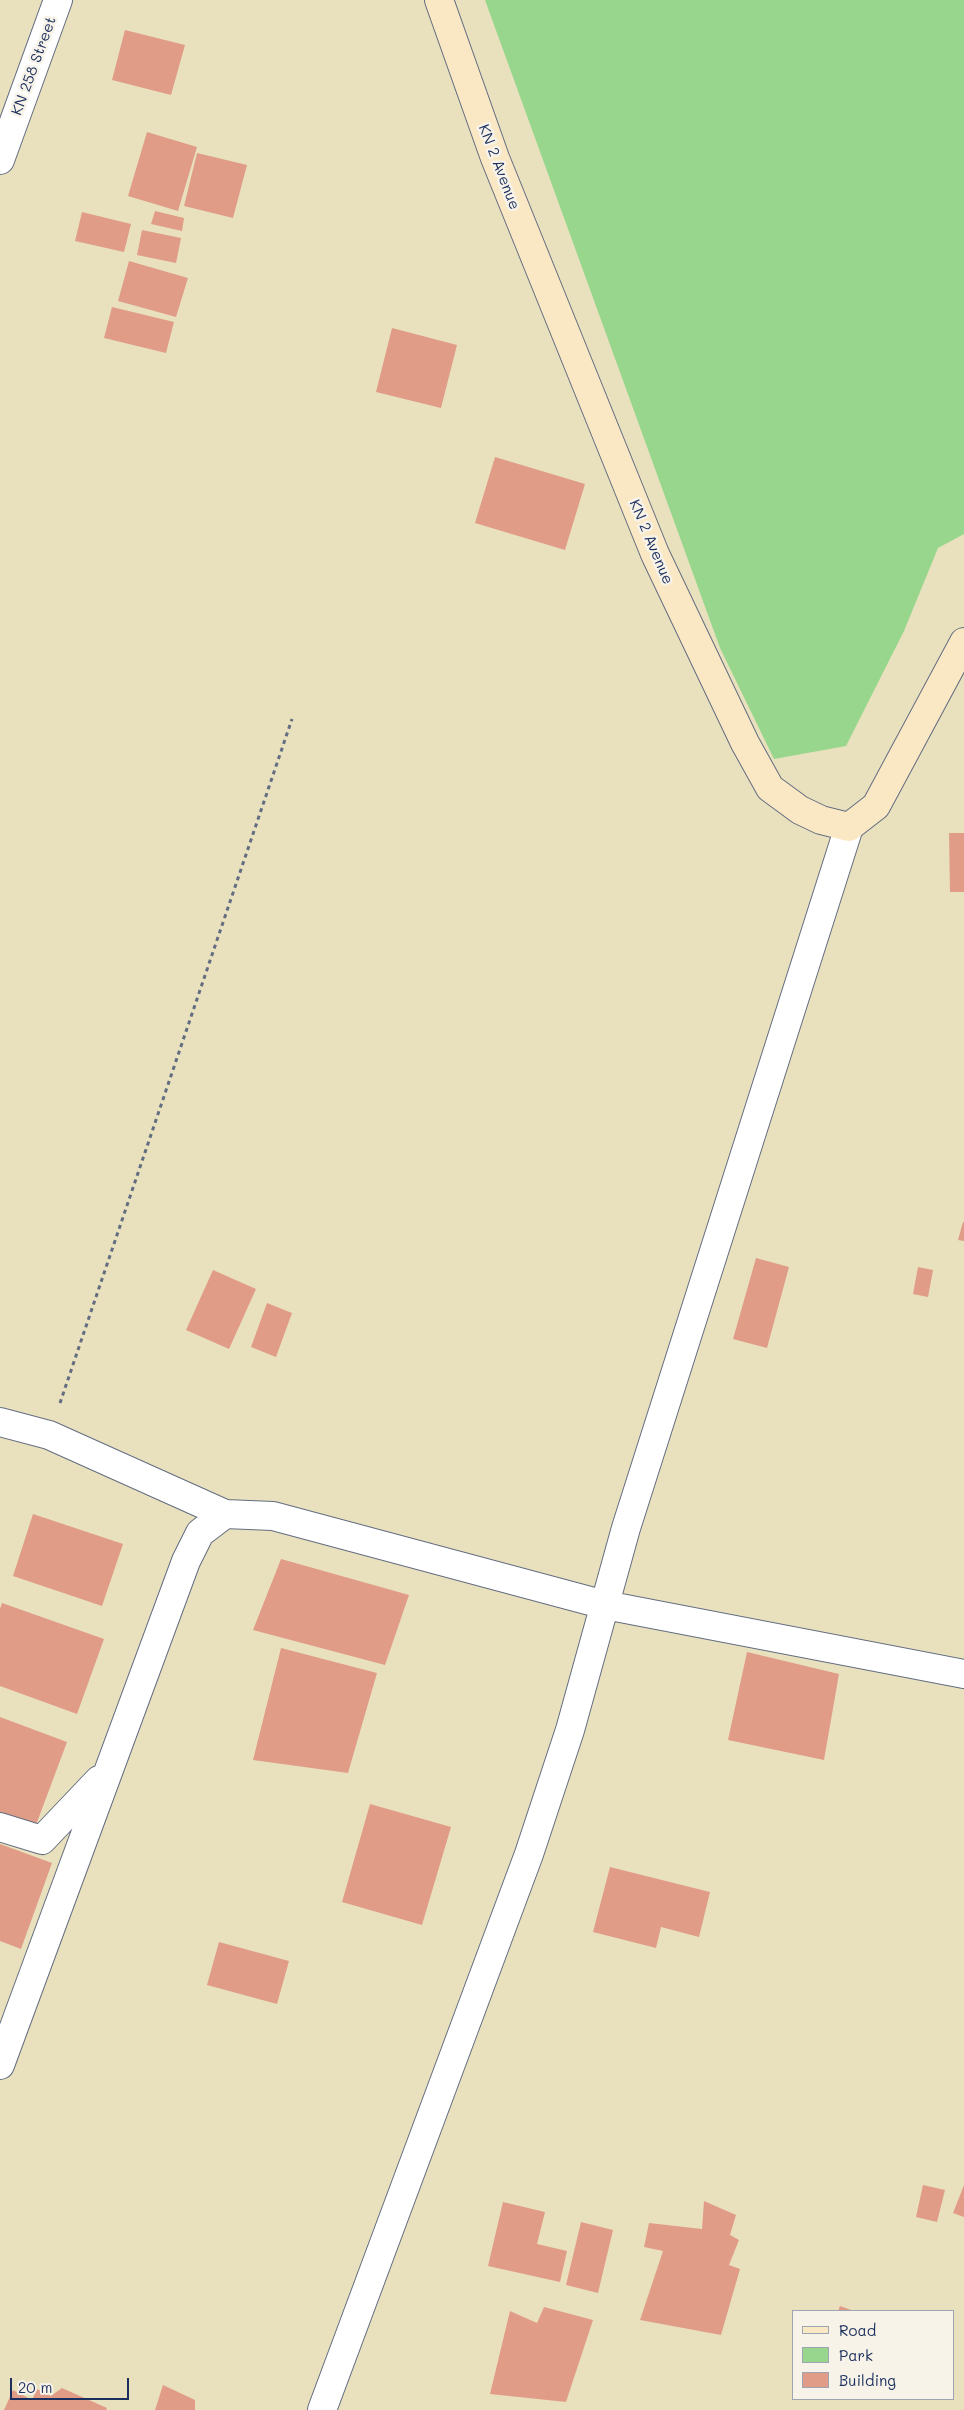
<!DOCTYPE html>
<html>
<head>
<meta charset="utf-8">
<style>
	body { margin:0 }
	#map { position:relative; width:964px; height:2410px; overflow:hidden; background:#e9e1be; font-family:Mali,sans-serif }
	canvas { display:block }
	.legend { position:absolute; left:792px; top:2310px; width:162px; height:90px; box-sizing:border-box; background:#f7f3e8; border:1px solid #9fa5b1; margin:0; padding:6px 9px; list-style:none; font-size:15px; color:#1b2f5e }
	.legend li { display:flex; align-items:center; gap:10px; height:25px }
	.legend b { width:25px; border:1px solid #9fa5b1 }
	.scale { position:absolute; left:10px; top:2378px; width:119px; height:22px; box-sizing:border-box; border:2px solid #1b2f5e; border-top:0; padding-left:6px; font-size:15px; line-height:18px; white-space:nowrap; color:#1b2f5e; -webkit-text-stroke:4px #f7f3e8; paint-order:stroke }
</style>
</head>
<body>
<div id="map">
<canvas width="964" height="2410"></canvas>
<ul class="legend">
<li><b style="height:6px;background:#fae7c3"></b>Road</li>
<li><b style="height:14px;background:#97d68c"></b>Park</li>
<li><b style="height:14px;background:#e09c87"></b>Building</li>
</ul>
<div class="scale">20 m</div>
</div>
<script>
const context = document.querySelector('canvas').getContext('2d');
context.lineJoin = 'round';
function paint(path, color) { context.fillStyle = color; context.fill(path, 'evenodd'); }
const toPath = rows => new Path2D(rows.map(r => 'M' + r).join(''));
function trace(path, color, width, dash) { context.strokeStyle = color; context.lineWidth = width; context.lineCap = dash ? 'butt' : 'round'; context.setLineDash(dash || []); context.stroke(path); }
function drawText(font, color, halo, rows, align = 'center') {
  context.font = font + ' Mali,sans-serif'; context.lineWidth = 5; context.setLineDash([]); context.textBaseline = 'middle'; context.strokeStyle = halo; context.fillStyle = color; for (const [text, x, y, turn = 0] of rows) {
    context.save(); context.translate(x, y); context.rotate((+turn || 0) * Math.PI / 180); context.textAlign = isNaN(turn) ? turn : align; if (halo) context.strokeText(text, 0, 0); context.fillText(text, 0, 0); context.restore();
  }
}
paint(toPath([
	[485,0,964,0,964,534,938,548,904,631,846,746,774,759,720,648]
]), '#97d68c');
paint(toPath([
	[125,30,185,45,171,95,112,80],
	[147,132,197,147,178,211,128,196],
	[197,153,247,165,233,218,184,206],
	[155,211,184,218,182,231,151,224],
	[82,212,131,224,124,252,75,241],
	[142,230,181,238,176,263,137,255],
	[129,261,188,278,176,317,118,301],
	[112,307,174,322,166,353,104,338],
	[392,328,457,345,441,408,376,392],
	[495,457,585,484,565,550,475,523],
	[949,833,964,833,964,892,950,892],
	[963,1222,964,1222,964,1241,958,1240],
	[756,1258,789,1267,767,1348,733,1339],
	[918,1267,933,1270,928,1297,913,1294],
	[213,1270,256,1289,229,1349,186,1330],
	[267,1303,292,1313,276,1357,251,1347],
	[33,1514,123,1544,102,1606,13,1576],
	[281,1559,409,1595,385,1665,253,1630],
	[2,1603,104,1639,77,1714,0,1686,0,1609],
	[281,1648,377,1673,348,1773,253,1760],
	[747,1652,839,1674,824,1760,728,1740],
	[0,1717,67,1742,36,1825,0,1812],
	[370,1804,451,1827,422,1925,342,1902],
	[0,1844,52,1863,21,1949,0,1941],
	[610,1867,710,1892,699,1937,661,1927,656,1948,593,1932],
	[219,1942,289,1961,277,2004,207,1985],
	[923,2185,945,2190,937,2222,916,2217],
	[964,2185,964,2217,953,2213],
	[704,2201,736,2215,730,2235,739,2240,729,2265,740,2269,721,2335,640,2320,663,2251,644,2247,649,2223,702,2229],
	[503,2202,545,2212,537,2244,567,2251,560,2282,488,2266],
	[581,2222,613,2230,598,2293,566,2285],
	[840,2306,854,2311,838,2311],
	[544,2307,593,2320,566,2402,490,2394,510,2311,537,2323],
	[163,2385,195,2400,195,2410,155,2410],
	[62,2388,107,2408,106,2410,4,2410,13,2390,32,2400,37,2389,51,2396]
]), '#e09c87');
const street = toPath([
	[0,160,58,0],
	[0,1422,49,1435,225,1514],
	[0,1827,42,1840,99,1780],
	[0,2065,186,1561,200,1533,225,1514,273,1516,605,1605,964,1674],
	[322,2410,529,1854,570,1730,626,1528,849,827]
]);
const secondary = toPath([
	[439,0,495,158,655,554,745,743,770,788,800,810,821,820,849,827,876,806,964,642]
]);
trace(street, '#636d80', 30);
trace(secondary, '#636d80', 30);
trace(toPath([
	[60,1403,292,719]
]), '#636d80', 3, [4, 4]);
trace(street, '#fff', 28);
trace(secondary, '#fae7c3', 28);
drawText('15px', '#1b2f5e', '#f7f3e8', [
	["KN 258 Street",34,66,-70],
	["KN 2 Avenue",499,167,69],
	["KN 2 Avenue",651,542,67]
]);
</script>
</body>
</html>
